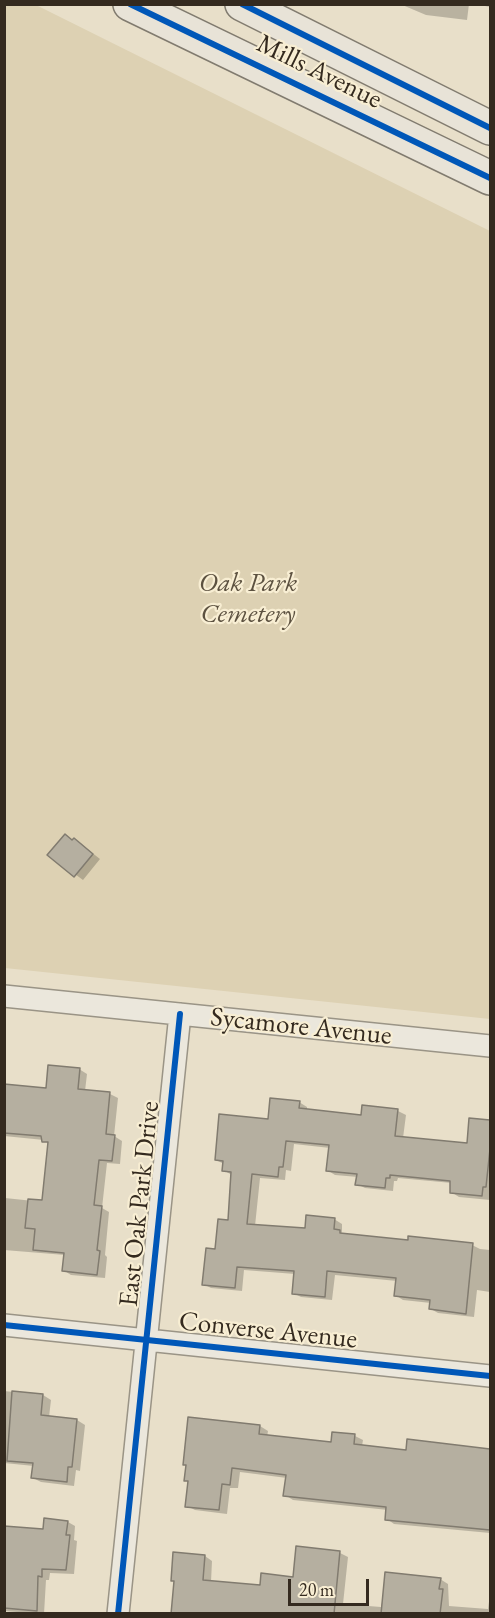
<!DOCTYPE html>
<html>
<head>
<meta charset="utf-8">
<style>
	body { margin:0 }
	#map { position:relative; width:495px; height:1618px; overflow:hidden; background:#e8dfc9; font-family:"EB Garamond",serif }
	canvas { display:block }
	.frame { position:absolute; inset:0; border:6px solid #342a1f; pointer-events:none }
	.scale { position:absolute; left:288px; top:1579px; width:81px; height:27px; box-sizing:border-box; border:3px solid #342a1f; border-top:0; padding-left:8px; font-size:18px; line-height:21px; white-space:nowrap; color:#342a1f; -webkit-text-stroke:4px #f8eed3; paint-order:stroke }
</style>
</head>
<body>
<div id="map">
<canvas width="495" height="1618"></canvas>
<div class="frame"></div>
<div class="scale">20 m</div>
</div>
<script>
const context = document.querySelector('canvas').getContext('2d');
context.lineJoin = 'round';
function paint(path, color) { context.fillStyle = color; context.fill(path, 'evenodd'); }
const toPath = rows => new Path2D(rows.map(r => 'M' + r).join(''));
function trace(path, color, width, dash) { context.strokeStyle = color; context.lineWidth = width; context.lineCap = dash ? 'butt' : 'round'; context.setLineDash(dash || []); context.stroke(path); }
function drawText(font, color, halo, rows, align = 'center') {
  context.font = font + ' "EB Garamond",serif'; context.lineWidth = 4.5; context.setLineDash([]); context.textBaseline = 'middle'; context.strokeStyle = halo; context.fillStyle = color; for (const [text, x, y, turn = 0] of rows) {
    context.save(); context.translate(x, y); context.rotate((+turn || 0) * Math.PI / 180); context.textAlign = isNaN(turn) ? turn : align; if (halo) context.strokeText(text, 0, 0); context.fillText(text, 0, 0); context.restore();
  }
}
paint(toPath([
	[34,4,490,231,490,1019,5,968,4,5]
]), '#ddd1b3');
paint(toPath([
	[400,4,469,4,467,20,426,15],
	[475,4,490,4,490,7],
	[65,836,82,845,100,859,83,880,49,855],
	[79,1069,87,1074,85,1091,110,1094,118,1098,114,1136,122,1141,120,1164,107,1163,102,1208,109,1212,105,1255,107,1257,105,1278,71,1275,63,1270,65,1255,4,1250,4,1195,5,1198,43,1202,49,1144,44,1140,4,1136,4,1086,47,1090],
	[299,1102,307,1107,307,1111,362,1117,398,1111,406,1115,403,1138,468,1144,471,1119,490,1121,490,1200,459,1197,451,1192,452,1183,398,1178,397,1181,394,1181,393,1191,365,1188,357,1184,358,1177,335,1175,327,1170,330,1148,294,1144,291,1171,286,1170,285,1180,260,1178,255,1226,306,1230,334,1219,342,1224,342,1233,347,1236,409,1242,472,1245,480,1249,490,1250,490,1292,477,1290,474,1317,438,1313,431,1309,431,1303,403,1300,395,1295,397,1281,335,1275,332,1300,301,1297,293,1293,295,1274,244,1270,242,1291,211,1288,203,1284,229,1222,232,1175,223,1170,224,1164,216,1160,269,1121],
	[4,1391,43,1395,51,1400,49,1417,77,1420,85,1425,80,1471,76,1470,74,1486,41,1482,33,1478,34,1466,4,1463],
	[260,1426,268,1431,267,1437,332,1444,333,1434,355,1436,363,1440,362,1446,408,1451,409,1441,490,1450,490,1533,394,1524,387,1519,388,1510,293,1500,285,1495,287,1478,240,1472,238,1488,230,1488,227,1514,195,1510,187,1506,189,1482,186,1480],
	[68,1522,75,1526,74,1540,77,1541,74,1574,50,1573,49,1580,46,1580,44,1614,4,1611,4,1541,45,1531],
	[298,1548,340,1553,348,1557,343,1604,381,1607,382,1602,440,1579,448,1584,449,1606,488,1609,490,1594,490,1614,172,1614,175,1582,172,1580,205,1556,212,1561,211,1582,262,1587,294,1578]
]), '#0003');
const building = toPath([
	[65,834,72,840,74,838,93,854,74,877,47,855,65,834],
	[48,1065,80,1068,78,1089,110,1092,106,1134,115,1135,112,1161,99,1160,94,1205,102,1206,97,1250,100,1251,97,1275,62,1271,64,1253,33,1250,35,1229,25,1228,28,1199,42,1200,48,1142,42,1142,41,1136,4,1133,4,1084,46,1088,48,1065],
	[270,1098,300,1101,299,1108,361,1115,362,1105,398,1109,395,1136,467,1143,469,1118,490,1120,490,1149,486,1187,483,1187,482,1196,450,1193,450,1181,390,1175,390,1178,386,1178,385,1188,355,1185,357,1174,326,1171,329,1145,286,1141,283,1167,279,1167,278,1177,252,1174,247,1224,305,1228,306,1215,335,1218,334,1229,340,1230,340,1233,408,1240,408,1236,473,1243,466,1314,429,1309,430,1300,394,1296,396,1278,327,1271,325,1297,292,1294,294,1271,237,1267,235,1288,202,1285,206,1248,215,1249,218,1219,228,1220,231,1172,222,1171,223,1161,215,1160,219,1114,268,1119,270,1098],
	[12,1391,43,1394,41,1415,77,1419,72,1467,68,1467,67,1482,31,1478,33,1463,7,1461,12,1391],
	[188,1417,260,1425,259,1434,331,1442,332,1432,355,1434,354,1444,406,1450,407,1439,490,1449,490,1530,385,1520,386,1507,283,1496,286,1475,232,1468,230,1485,222,1484,219,1510,185,1507,188,1481,184,1481,186,1465,183,1465,188,1417],
	[44,1518,68,1521,66,1535,70,1535,66,1570,42,1569,42,1577,38,1576,37,1611,4,1608,4,1526,43,1529,44,1518],
	[296,1546,340,1551,334,1614,171,1614,174,1581,171,1581,173,1552,205,1555,203,1580,260,1585,261,1573,293,1577,296,1546],
	[385,1572,441,1578,439,1589,443,1589,440,1614,381,1614,385,1572]
]);
paint(building, '#b5afa0');
trace(building, '#817b6f', 1.5);
const minor = toPath([
	[4,996,490,1046],
	[4,1325,490,1376],
	[118,1614,180,1014]
]);
const primary = toPath([
	[130,4,490,178],
	[242,4,490,128]
]);
trace(minor, '#9a9486', 24);
trace(primary, '#817b6f', 36);
trace(minor, '#ebe7dc', 21);
trace(primary, '#e8e3d7', 33);
trace(toPath([
	[130,4,490,178],
	[242,4,490,128],
	[4,1325,490,1376],
	[118,1614,180,1014]
]), '#0057b8', 6);
drawText('27px', '#342a1f', '#f8eed3', [
	["Mills Avenue",319,72,26],
	["Sycamore Avenue",301,1027,6],
	["East Oak Park Drive",140,1204,-84],
	["Converse Avenue",268,1331,6]
]);
drawText('italic 27px', '#5c5140', '#f8eed3', [
	["Oak Park",248,584],
	["Cemetery",248,615]
]);
</script>
</body>
</html>
